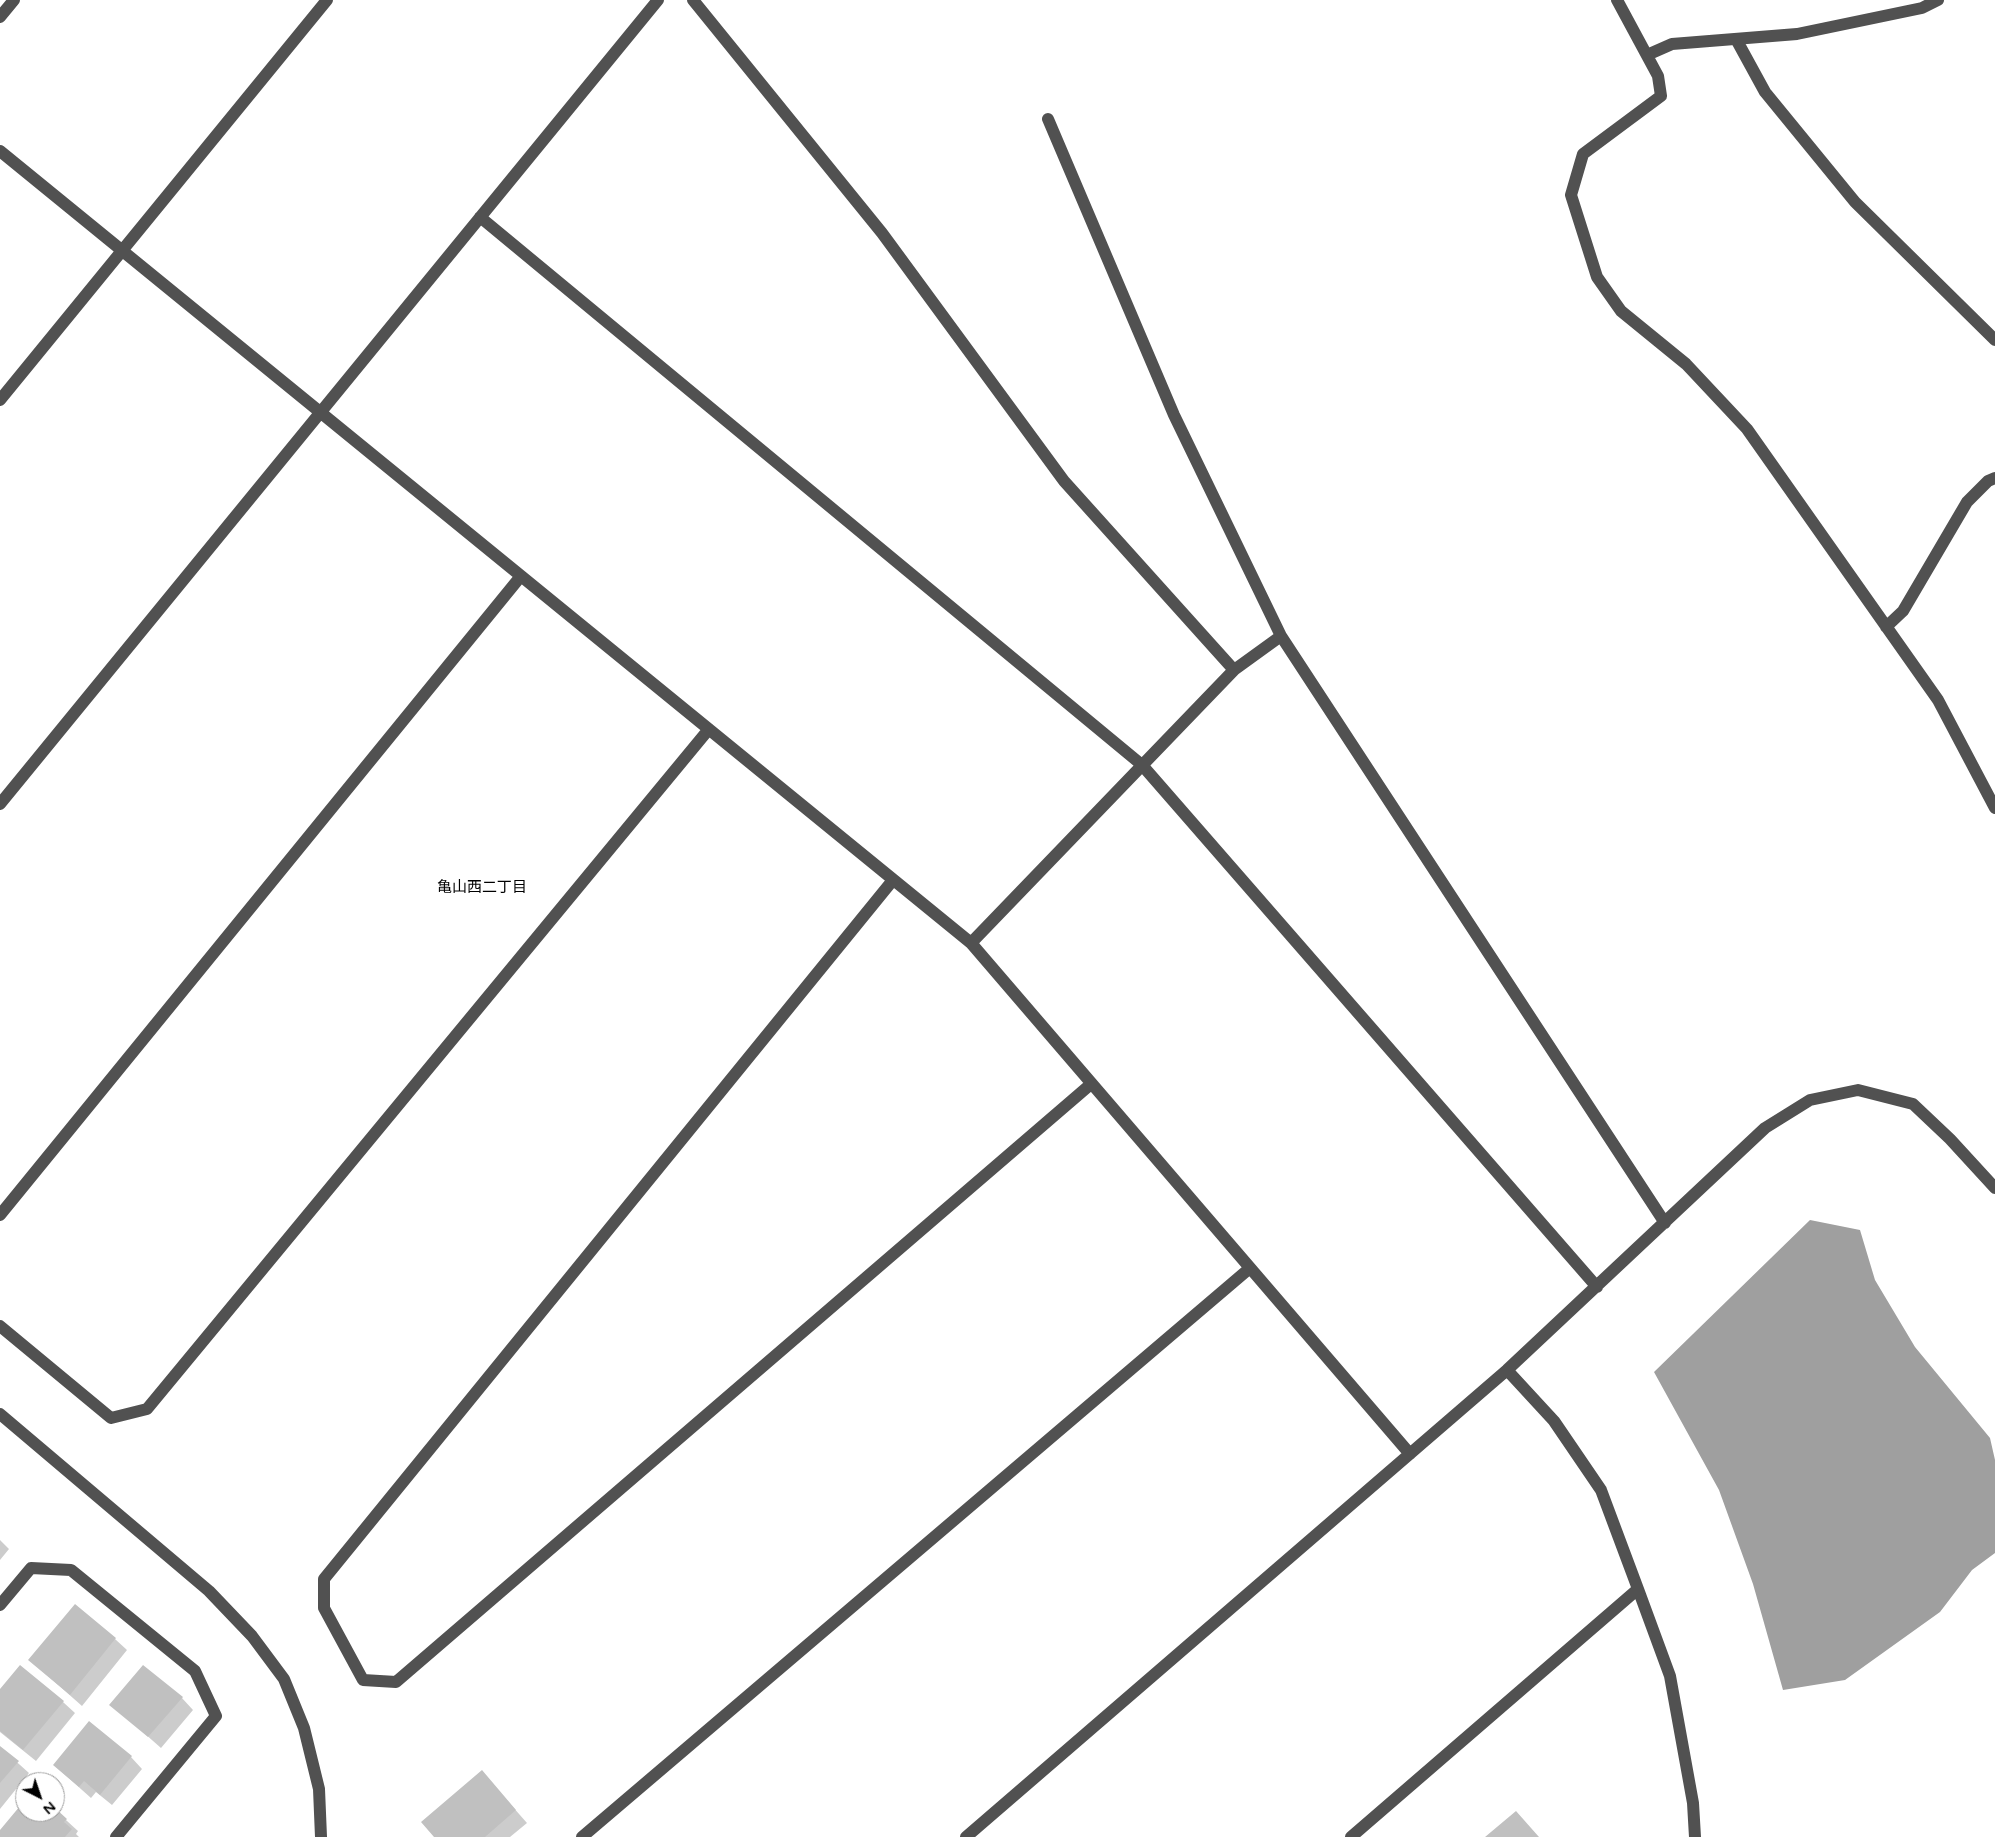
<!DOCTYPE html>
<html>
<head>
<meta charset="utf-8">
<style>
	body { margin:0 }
	#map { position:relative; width:1995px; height:1837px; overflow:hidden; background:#fff; font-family:"Varela Round",sans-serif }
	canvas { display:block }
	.north { position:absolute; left:15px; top:1772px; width:50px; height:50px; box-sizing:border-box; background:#fff; border:1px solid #999; border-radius:50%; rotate:139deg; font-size:14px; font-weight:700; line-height:20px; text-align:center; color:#000 }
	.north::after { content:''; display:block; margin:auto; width:18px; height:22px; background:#000; clip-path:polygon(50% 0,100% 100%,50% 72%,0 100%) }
</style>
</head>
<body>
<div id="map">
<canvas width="1995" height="1837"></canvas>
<div class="north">N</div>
</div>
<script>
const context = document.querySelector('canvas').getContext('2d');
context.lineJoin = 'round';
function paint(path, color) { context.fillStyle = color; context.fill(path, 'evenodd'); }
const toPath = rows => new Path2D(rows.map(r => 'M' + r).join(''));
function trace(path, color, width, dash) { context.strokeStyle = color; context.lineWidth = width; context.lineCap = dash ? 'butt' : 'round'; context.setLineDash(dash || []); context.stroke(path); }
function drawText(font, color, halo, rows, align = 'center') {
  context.font = font + ' "Varela Round","Noto Sans JP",sans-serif'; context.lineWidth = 4.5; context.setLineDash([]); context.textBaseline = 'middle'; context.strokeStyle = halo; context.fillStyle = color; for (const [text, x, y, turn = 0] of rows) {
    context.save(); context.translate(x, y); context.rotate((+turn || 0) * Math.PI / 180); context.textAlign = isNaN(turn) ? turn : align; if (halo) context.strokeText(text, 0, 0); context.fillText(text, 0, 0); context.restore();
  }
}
paint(toPath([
	[1810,1220,1860,1230,1875,1280,1915,1347,1990,1438,1995,1460,1995,1553,1972,1570,1940,1612,1845,1680,1783,1690,1753,1584,1719,1490,1654,1372]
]), '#9f9f9f');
paint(toPath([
	[0,1540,9,1549,0,1560],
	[115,1639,127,1650,82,1706,30,1660],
	[0,1691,63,1702,75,1713,36,1761,0,1732],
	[182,1698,193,1710,161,1748,111,1704],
	[0,1747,29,1773,0,1809],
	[131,1757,142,1769,112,1805,96,1792,91,1798,54,1765],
	[482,1772,527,1823,510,1837,435,1837],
	[25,1802,25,1812,55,1812,55,1810,78,1831,76,1834,79,1837,0,1837,0,1832]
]), '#0003');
paint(toPath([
	[75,1604,116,1638,70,1695,28,1660],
	[20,1665,64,1701,23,1750,0,1731,0,1689],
	[143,1665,183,1697,148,1737,109,1705],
	[89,1721,132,1756,100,1795,84,1781,79,1787,53,1765],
	[0,1746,19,1761,0,1783],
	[482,1770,516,1810,485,1837,434,1837,421,1822],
	[25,1800,25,1812,55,1812,55,1808,67,1819,64,1822,72,1829,65,1837,0,1837,0,1830],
	[1516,1811,1539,1837,1485,1837]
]), '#c0c0c0');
trace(toPath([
	[693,0,882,233,1064,481,1234,670],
	[1617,0,1658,76,1661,96,1583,154,1571,195,1597,277,1621,311,1686,364,1747,429,1938,700,1995,808],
	[0,17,14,0],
	[1736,39,1765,92,1855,202,1995,340],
	[1647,55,1672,44,1797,34,1922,8,1938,0],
	[1048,119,1174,415,1281,636,1665,1223],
	[0,151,971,943,1410,1454],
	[480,217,1142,765,1597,1287],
	[0,400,327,0],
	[1886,627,1903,611,1967,502,1988,481,1995,478],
	[0,804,658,0],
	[893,880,324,1579,324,1608,363,1680,396,1682,1091,1084],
	[971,943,1234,670,1281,636],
	[0,1215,521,576],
	[0,1326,111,1418,147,1409,709,729],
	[0,1414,209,1591,252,1636,284,1679,304,1728,319,1789,321,1837],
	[1638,1589,1670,1676,1693,1803,1695,1837],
	[0,1605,31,1568,71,1570,195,1671,216,1716,116,1837],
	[582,1837,1250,1268],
	[966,1837,1507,1370,1765,1128,1810,1100,1858,1090,1913,1104,1950,1139,1995,1188],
	[1351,1837,1638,1589,1601,1490,1554,1421,1507,1370]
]), '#515151', 12);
drawText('15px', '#000', '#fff', [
	["亀山西二丁目",482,888]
]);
</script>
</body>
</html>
